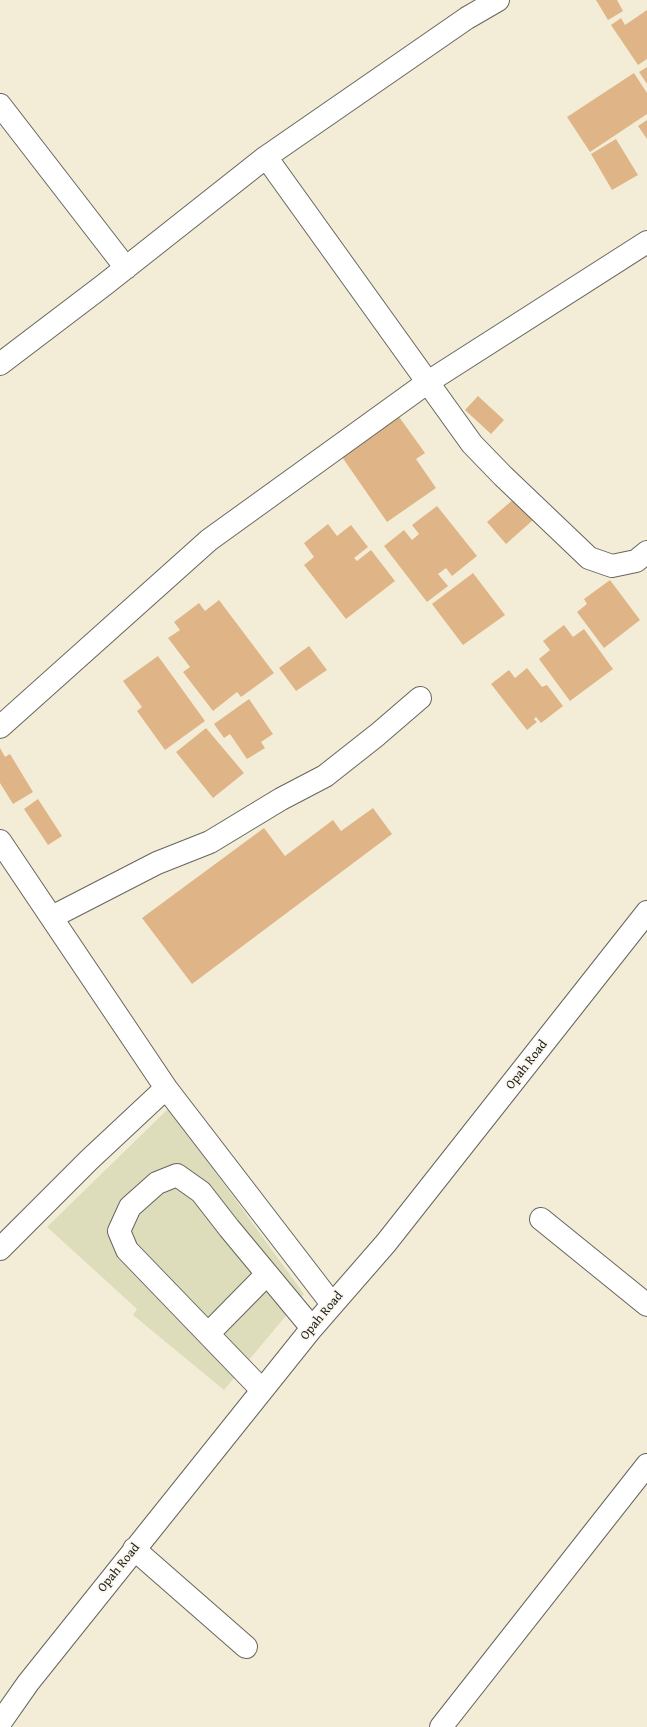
<!DOCTYPE html>
<html>
<head>
<meta charset="utf-8">
<style>
	body { margin:0 }
	canvas { display:block; background:#f3edd7 }
</style>
</head>
<body>
<canvas width="647" height="1727"></canvas>
<script>
const context = document.querySelector('canvas').getContext('2d');
context.lineJoin = 'round';
function paint(path, color) { context.fillStyle = color; context.fill(path, 'evenodd'); }
const toPath = rows => new Path2D(rows.map(r => 'M' + r).join(''));
function trace(path, color, width, dash) { context.strokeStyle = color; context.lineWidth = width; context.lineCap = dash ? 'butt' : 'round'; context.setLineDash(dash || []); context.stroke(path); }
function drawText(font, color, halo, rows, align = 'center') {
  context.font = font + ' "Gentium Book Plus",serif'; context.lineWidth = 3.5; context.setLineDash([]); context.textBaseline = 'middle'; context.strokeStyle = halo; context.fillStyle = color; for (const [text, x, y, turn = 0] of rows) {
    context.save(); context.translate(x, y); context.rotate((+turn || 0) * Math.PI / 180); context.textAlign = isNaN(turn) ? turn : align; if (halo) context.strokeText(text, 0, 0); context.fillText(text, 0, 0); context.restore();
  }
}
paint(toPath([
	[169,1108,304,1294,224,1390,133,1315,137,1309,47,1227]
]), '#deddbb');
paint(toPath([
	[596,0,617,0,623,11,608,20],
	[647,10,647,59,638,65,611,25,621,18,625,25],
	[647,67,647,84,639,72],
	[634,73,647,93,647,114,590,152,567,117],
	[647,120,647,139,638,126],
	[616,139,638,175,612,190,591,154],
	[478,396,504,420,491,434,465,410],
	[397,414,425,453,416,459,436,488,387,522,340,454],
	[515,498,533,520,506,544,487,522],
	[437,506,477,556,452,576,446,568,438,574,448,586,427,602,384,546,404,530,412,540,419,534,412,525],
	[328,524,337,536,351,525,368,547,354,558,357,561,371,550,395,581,346,619,304,565,314,557,304,543],
	[473,573,505,615,463,645,432,604],
	[610,580,640,620,604,648,577,612,587,604,584,599],
	[219,600,274,673,241,697,237,692,213,711,183,672,190,667,168,638,180,630,174,622,199,603,205,611],
	[564,625,573,637,584,629,613,669,570,701,539,659,550,650,543,641],
	[309,646,327,670,296,691,279,668],
	[158,656,205,721,165,750,137,711,142,707,123,681],
	[527,668,542,687,547,685,563,706,541,723,536,717,534,719,537,722,527,730,491,684,509,670,515,678],
	[249,699,273,734,261,742,265,748,247,759,230,734,224,738,214,724],
	[206,728,244,773,213,798,176,752],
	[0,748,5,757,10,754,33,792,13,804,0,783],
	[38,799,62,836,48,845,24,809],
	[373,808,392,834,192,984,142,918,264,828,285,856,333,820,341,831]
]), '#dfb587');
const minor = toPath([
	[0,105,126,268],
	[266,157,472,444,503,476,589,558,612,566,636,561,647,552],
	[0,364,104,285,266,157,467,18,498,0],
	[0,727,209,540,428,382,647,242],
	[0,841,166,1088,332,1304],
	[52,917,157,863,210,842,281,799,325,776,377,735,420,698],
	[541,1219,647,1305],
	[0,1249,89,1160,166,1088],
	[208,1334,267,1274],
	[262,1390,127,1250,119,1231,130,1207,157,1183,177,1175,201,1192,229,1228,312,1328],
	[134,1549,246,1647],
	[0,1723,28,1683,312,1328,386,1243,647,912],
	[441,1727,647,1465]
]);
trace(minor, '#67655d', 24);
trace(minor, '#fff', 22);
drawText('13px', '#1c1c1c', '#fbf7ec', [
	["Opah Road",527,1065,-52],
	["Opah Road",322,1316,-50],
	["Opah Road",119,1568,-51]
]);
</script>
</body>
</html>
